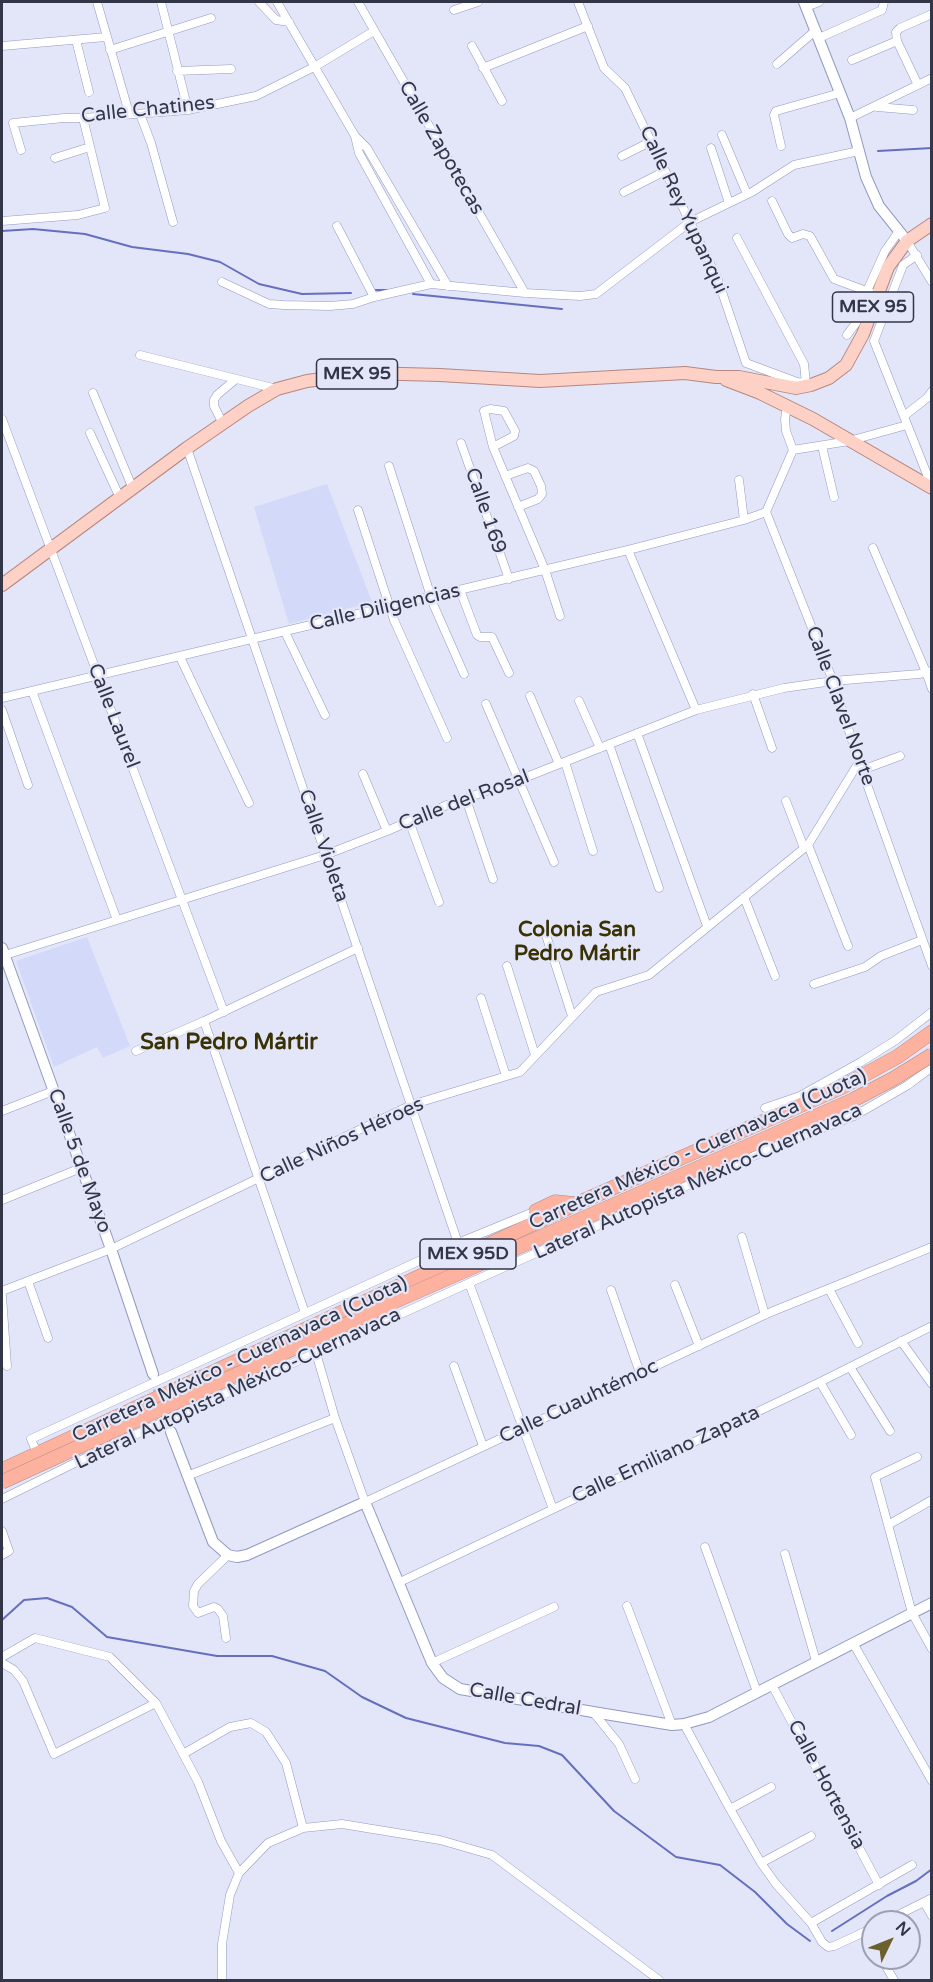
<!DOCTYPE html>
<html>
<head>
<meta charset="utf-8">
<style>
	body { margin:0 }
	#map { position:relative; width:933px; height:1982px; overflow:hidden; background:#e3e6f8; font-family:"Varela Round",sans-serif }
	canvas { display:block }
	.frame { position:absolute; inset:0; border:3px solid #323647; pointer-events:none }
	.north { position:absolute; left:861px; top:1910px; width:60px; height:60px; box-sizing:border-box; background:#e3e6f8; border:2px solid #9ca0b1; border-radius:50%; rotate:47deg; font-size:16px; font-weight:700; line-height:24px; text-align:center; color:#323647 }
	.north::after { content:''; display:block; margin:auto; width:21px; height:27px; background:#6c602d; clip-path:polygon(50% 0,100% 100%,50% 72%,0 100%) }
</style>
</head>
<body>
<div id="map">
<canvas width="933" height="1982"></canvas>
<div class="frame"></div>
<div class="north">N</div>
</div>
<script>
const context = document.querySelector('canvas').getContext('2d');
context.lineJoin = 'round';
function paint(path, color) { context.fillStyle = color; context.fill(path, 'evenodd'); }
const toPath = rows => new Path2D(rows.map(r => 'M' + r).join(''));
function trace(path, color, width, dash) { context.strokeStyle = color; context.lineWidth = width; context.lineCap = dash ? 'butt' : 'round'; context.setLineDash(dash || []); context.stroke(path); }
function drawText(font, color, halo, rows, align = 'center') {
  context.font = font + ' "Varela Round",sans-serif'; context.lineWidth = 4.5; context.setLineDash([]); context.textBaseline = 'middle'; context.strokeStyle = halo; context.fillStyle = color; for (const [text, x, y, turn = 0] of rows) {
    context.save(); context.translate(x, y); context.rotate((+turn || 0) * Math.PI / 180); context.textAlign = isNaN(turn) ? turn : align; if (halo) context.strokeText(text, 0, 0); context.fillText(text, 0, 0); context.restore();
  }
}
paint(toPath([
	[327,484,372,602,289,624,254,507],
	[87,937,130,1046,103,1058,97,1047,54,1067,16,961]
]), '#d3d9f8');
trace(toPath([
	[878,151,932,148],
	[2,231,33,229,85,234,132,247,188,254,220,262,259,284,302,294,351,293],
	[373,290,388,290],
	[413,294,562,309],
	[2,1620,24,1600,47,1598,72,1607,107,1637,217,1656,272,1656,325,1671,362,1697,406,1718,505,1743,539,1746,562,1755,614,1811,676,1857,720,1865,755,1892,787,1924,810,1941],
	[832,1931,887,1896,916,1881,932,1869]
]), '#656fbd', 2);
trace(toPath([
	[153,1374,171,1432]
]), '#c0c3d5', 10, [10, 5]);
const street = toPath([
	[97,2,129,113],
	[161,2,188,110],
	[259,2,276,20,289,22],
	[277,2,355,136,359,153,431,284],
	[358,2,525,293],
	[578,2,604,68,625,88,718,280,746,363,797,382,804,383],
	[806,7,819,2],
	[454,10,478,2],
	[819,38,882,10,884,2],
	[76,40,89,92],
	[2,46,106,37],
	[472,46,502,101],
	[110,50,211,18],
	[852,60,897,41],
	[777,64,816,30],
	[483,68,588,26],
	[177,71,231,69],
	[918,85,897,41,896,32,900,28,932,14],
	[877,107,913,110],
	[140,114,151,143,173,222],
	[850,118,932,78],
	[722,135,747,194],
	[356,137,367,148,448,286],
	[781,146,774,115,776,111,840,93],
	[711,148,729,203],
	[21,150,13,123,64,118,83,118,188,110,256,96,316,66,374,31],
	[622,156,652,141],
	[55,158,90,147],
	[624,192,665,171],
	[772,201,788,234,792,238,803,234,810,236,834,279,877,295],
	[2,221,78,215,105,208,83,118],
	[337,226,374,297],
	[737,238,804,364,806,383],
	[907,241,932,282],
	[917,255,903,265,874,341,932,487],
	[222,282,269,304,284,305,330,306,353,304,374,297,431,284,525,293,580,296,596,294,690,222,752,192,794,165,859,151],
	[847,335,856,323,867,291,885,251,899,231],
	[140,355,277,389],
	[93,393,133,489],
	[787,406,785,419,786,431,793,450,766,512,833,681,859,762,932,966],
	[904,416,927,398,932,391],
	[2,419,224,1012],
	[223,424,214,406,214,400,217,395,236,379],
	[90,433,120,498],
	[461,443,509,579],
	[822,446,834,497],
	[493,447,514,436,515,431,504,411,490,409,484,411,493,447,545,570,560,616],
	[187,448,458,1243],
	[793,450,849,441,907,425],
	[389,466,434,606,464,674],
	[505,476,528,468,534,471,541,486,542,494,538,499,518,507],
	[739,480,744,520],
	[358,510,394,620,447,738],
	[873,548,926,672,932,689],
	[628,550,696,710],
	[460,590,477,635,480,637,492,637,509,673],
	[285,632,325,715],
	[180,657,249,803],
	[32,691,117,920],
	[753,694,772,748],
	[530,696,559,764],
	[2,698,628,550,744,520,766,512],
	[579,701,600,748],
	[486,704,554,862],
	[2,710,28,785],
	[637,733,707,926],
	[609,744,659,888],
	[565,762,593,851],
	[862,770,900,756],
	[363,774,387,831],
	[466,799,493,879],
	[786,801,804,848],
	[409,821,439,902],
	[808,845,848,946],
	[744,897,775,976],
	[545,932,572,1016],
	[2,956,325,855,387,831,447,805,529,776,696,710,784,688,833,681,919,674,932,671],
	[507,966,535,1055],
	[814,984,865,967,881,956,922,940],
	[481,998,506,1076],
	[204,1021,305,1313],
	[136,1051,204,1021,358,948],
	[765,1108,800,1096,861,1062,896,1040,932,1012],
	[2,1111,53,1091],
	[2,1200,81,1168],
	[742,1237,765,1315],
	[28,1281,48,1338],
	[469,1283,553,1509],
	[675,1285,699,1346],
	[829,1289,858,1343],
	[611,1290,640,1373],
	[2,1291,111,1249,411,1105,520,1072,596,992,649,975,808,845,859,762],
	[2,1296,7,1366],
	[901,1341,932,1384],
	[316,1353,335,1418,365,1502,771,1312,932,1247],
	[454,1366,483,1446],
	[850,1367,890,1431],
	[820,1382,851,1435],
	[37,1453,31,1439,458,1243,536,1211],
	[917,1457,875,1477,912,1613,932,1649],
	[187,1476,335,1418],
	[2,1499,93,1454,469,1283,776,1146,854,1116,908,1085,932,1067],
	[888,1525,932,1500],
	[2,1531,9,1551,2,1555],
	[705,1547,757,1692],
	[785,1554,816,1661],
	[400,1582,820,1382,932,1326],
	[627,1606,672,1725],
	[226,1638,223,1616,218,1609,214,1607,198,1613,193,1606,194,1591,198,1584,228,1555],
	[853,1643,932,1781],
	[2,1657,35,1638,110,1657,156,1703,198,1782,221,1841,239,1873],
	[2,1663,14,1670,23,1681,54,1754,156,1703],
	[432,1663,554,1607],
	[772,1685,879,1885],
	[593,1712,619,1744,635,1779],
	[684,1724,730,1809,761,1863,776,1884,811,1923,822,1942,828,1947,834,1946,873,1928],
	[183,1754,230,1727,251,1723,266,1732,286,1763,303,1828],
	[730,1809,771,1787],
	[761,1863,811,1836],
	[924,1902,932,1916],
	[884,1922,932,1898],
	[811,1923,912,1865],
	[866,1931,873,1943],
	[881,1958,894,1980],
	[222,1980,222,1944,230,1895,239,1873,268,1843,303,1828,342,1824,440,1840,492,1855,659,1980]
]);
const secondary = toPath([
	[804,2,850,118,866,177,879,206,907,241],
	[2,948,111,1249,153,1374],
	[171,1432,213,1542,228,1555,237,1557,247,1555,365,1502,432,1663,443,1678,460,1689,593,1712,672,1725,684,1724,709,1717,932,1603]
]);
const primary = toPath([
	[726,380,760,393,813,419,932,488],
	[2,585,187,448,248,406,277,389,307,381,366,373,440,375,540,381,685,373,716,377,739,377,796,388,811,385,829,378,846,365,863,334,888,267,907,241,932,224]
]);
const highway = toPath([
	[536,1211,555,1202,574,1204],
	[2,1470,576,1204,842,1087,897,1057,932,1032]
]);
trace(street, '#9199c2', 9);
trace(secondary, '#9199c2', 12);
trace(primary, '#b58780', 14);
trace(highway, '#b58780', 15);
trace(street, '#fff', 8);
trace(secondary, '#fff', 10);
trace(primary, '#fdd1c5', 12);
trace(highway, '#fcb29e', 14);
const highwayBridge = toPath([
	[393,1302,853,1100,893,1079,932,1055],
	[2,1482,386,1306]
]);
trace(highwayBridge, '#b58780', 15, []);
trace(highwayBridge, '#fcb29e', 14);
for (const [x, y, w] of [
	[873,307,81],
	[357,374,81],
	[468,1254,96]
]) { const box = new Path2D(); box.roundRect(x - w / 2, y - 15, w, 30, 4.5); context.fillStyle = '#e3e6f8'; context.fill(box); trace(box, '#323647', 1.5); }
drawText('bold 18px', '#323647', null, [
	["MEX 95",873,307],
	["MEX 95",357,374],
	["MEX 95D",468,1254]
]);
drawText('20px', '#323647', '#e3e6f8', [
	["Calle Chatines",148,110,-6],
	["Calle Zapotecas",441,148,60],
	["Calle Rey Yupanqui",683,210,65],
	["Calle 169",485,511,71],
	["Calle Diligencias",385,608,-13],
	["Calle Clavel Norte",840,706,70],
	["Calle Laurel",113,716,69],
	["Calle del Rosal",464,801,-21],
	["Calle Violeta",323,846,71],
	["Calle Niños Héroes",342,1141,-25],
	["Carretera México - Cuernavaca (Cuota)",698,1150,-24],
	["Calle 5 de Mayo",79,1161,70],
	["Lateral Autopista México-Cuernavaca",698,1182,-24],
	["Carretera México - Cuernavaca (Cuota)",240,1360,-25],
	["Lateral Autopista México-Cuernavaca",238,1389,-25],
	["Calle Cuauhtémoc",579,1402,-25],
	["Calle Emiliano Zapata",666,1455,-25],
	["Calle Cedral",525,1700,10],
	["Calle Hortensia",826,1785,62]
]);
drawText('bold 21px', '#3a3105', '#e3e6f8', [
	["Colonia San",577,930],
	["Pedro Mártir",577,954]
]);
drawText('bold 22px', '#3a3105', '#e3e6f8', [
	["San Pedro Mártir",229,1043]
]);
</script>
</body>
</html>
